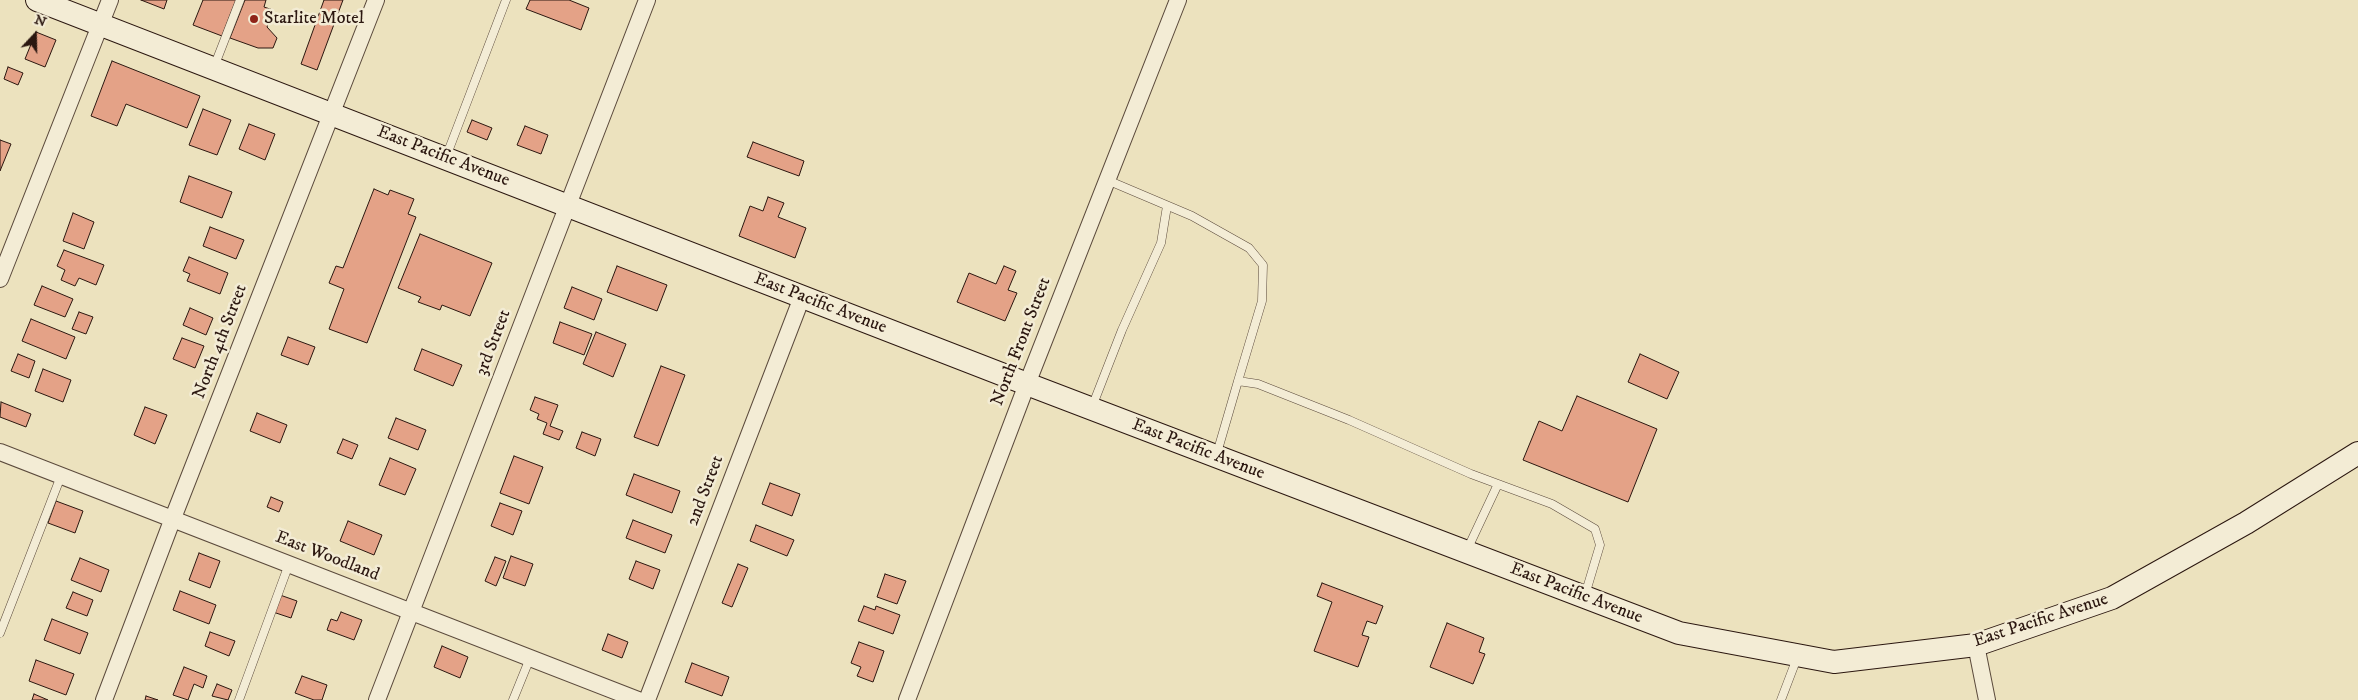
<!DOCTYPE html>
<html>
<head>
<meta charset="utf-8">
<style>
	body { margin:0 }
	#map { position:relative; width:2358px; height:700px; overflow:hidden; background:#ece2be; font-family:"IM FELL DW Pica",serif }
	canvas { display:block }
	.north { position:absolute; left:10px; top:10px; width:50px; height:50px; -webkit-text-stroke:4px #f3ecd5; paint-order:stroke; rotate:21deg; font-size:14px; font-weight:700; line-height:20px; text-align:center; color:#2b1710 }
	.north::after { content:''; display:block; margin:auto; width:18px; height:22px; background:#2b1710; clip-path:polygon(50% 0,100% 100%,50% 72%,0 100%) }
</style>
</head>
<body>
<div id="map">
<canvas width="2358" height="700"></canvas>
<div class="north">N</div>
</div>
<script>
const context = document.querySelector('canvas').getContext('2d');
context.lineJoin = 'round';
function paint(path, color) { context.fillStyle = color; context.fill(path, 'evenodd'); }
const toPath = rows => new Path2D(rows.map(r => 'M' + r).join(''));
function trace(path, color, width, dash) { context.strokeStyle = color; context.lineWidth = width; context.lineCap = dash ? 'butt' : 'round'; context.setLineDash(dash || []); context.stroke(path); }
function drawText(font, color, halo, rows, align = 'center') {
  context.font = font + ' "IM FELL DW Pica",serif'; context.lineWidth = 5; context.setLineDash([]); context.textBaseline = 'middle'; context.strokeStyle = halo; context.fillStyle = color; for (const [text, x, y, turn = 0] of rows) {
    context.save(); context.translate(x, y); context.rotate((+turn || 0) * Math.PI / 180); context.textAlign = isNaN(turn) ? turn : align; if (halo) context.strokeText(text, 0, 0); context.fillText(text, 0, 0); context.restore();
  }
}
const building = toPath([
	[141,0,167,0,164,9,141,0],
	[203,0,236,0,222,36,193,25,203,0],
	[245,0,266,0,264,7,273,10,267,27,277,38,273,48,258,48,230,38,245,0],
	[324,0,343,0,317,70,301,64,324,0],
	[530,0,569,0,589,8,581,30,526,9,530,0],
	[36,32,56,40,45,67,25,59,36,32],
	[112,61,200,96,187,128,126,104,117,126,91,116,112,61],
	[8,67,23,73,18,85,4,79,8,67],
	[203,109,231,120,217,155,189,145,203,109],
	[472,120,492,128,487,140,467,132,472,120],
	[249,124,275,134,265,160,239,149,249,124],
	[525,126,548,135,541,154,517,145,525,126],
	[0,140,11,144,0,171,0,140],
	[753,142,804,161,799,176,747,157,753,142],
	[189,176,232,192,222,218,180,202,189,176],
	[374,189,388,195,390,190,414,199,408,214,416,217,367,343,329,329,344,289,329,283,336,266,343,268,374,189],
	[768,197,784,203,778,217,806,228,795,258,739,236,750,206,763,211,768,197],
	[73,213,94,222,84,249,63,241,73,213],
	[210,227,244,240,236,259,203,246,210,227],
	[420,234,492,263,470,316,442,305,440,310,418,302,421,297,398,288,420,234],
	[64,250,104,265,96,285,79,278,75,286,61,280,65,270,57,266,64,250],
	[189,257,228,273,220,294,187,281,190,274,183,271,189,257],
	[617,266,667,285,657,311,607,292,617,266],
	[1004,266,1016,271,1008,290,1017,293,1005,321,957,302,969,273,996,284,1004,266],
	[42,286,73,299,65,317,34,305,42,286],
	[572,287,602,299,594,320,564,308,572,287],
	[190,308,213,318,206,335,183,325,190,308],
	[79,312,93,317,86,334,72,329,79,312],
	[31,319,75,337,66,359,22,341,31,319],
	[560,322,592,334,584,355,553,343,560,322],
	[596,332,626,344,613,377,583,364,596,332],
	[288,337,315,347,308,365,281,355,288,337],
	[182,338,204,346,195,368,173,359,182,338],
	[422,349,462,365,453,386,414,370,422,349],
	[18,354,35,361,29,378,11,371,18,354],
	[1640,354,1679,372,1667,399,1628,382,1640,354],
	[661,366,685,375,658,446,634,437,661,366],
	[43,369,71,380,63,402,35,391,43,369],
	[1577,396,1657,429,1628,502,1523,460,1539,421,1562,431,1577,396],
	[535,397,558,405,550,426,563,431,559,440,543,434,547,423,537,419,539,414,530,410,535,397],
	[1,402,31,414,26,427,0,417,1,402],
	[145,407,167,415,155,444,134,435,145,407],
	[257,413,287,425,280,443,250,431,257,413],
	[396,418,426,430,418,450,388,438,396,418],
	[582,432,601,439,595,456,576,448,582,432],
	[343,439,358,445,352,459,337,453,343,439],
	[514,456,543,467,529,504,500,493,514,456],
	[390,458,416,469,405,495,379,485,390,458],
	[634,474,680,491,672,513,626,495,634,474],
	[770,483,800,494,792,516,762,504,770,483],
	[271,497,283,502,279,512,267,507,271,497],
	[56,501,83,511,75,533,48,523,56,501],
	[500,503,522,511,513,535,491,526,500,503],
	[633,520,672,535,665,553,626,538,633,520],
	[348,521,382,535,374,555,340,541,348,521],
	[756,525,794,540,787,556,750,541,756,525],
	[199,553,220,561,210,588,189,580,199,553],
	[511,556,533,564,525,586,503,578,511,556],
	[495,557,506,561,496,586,485,581,495,557],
	[80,558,109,570,101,592,71,580,80,558],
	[636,561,660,570,653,589,629,579,636,561],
	[738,564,748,568,732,607,722,603,738,564],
	[885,574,906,581,897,604,877,597,885,574],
	[1322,583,1383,606,1376,624,1367,621,1362,635,1369,637,1358,667,1314,651,1332,602,1317,596,1322,583],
	[180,591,216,605,209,624,173,610,180,591],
	[73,592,93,600,87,616,66,608,73,592],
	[280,595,297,601,291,618,273,612,280,595],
	[864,606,875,610,876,606,900,615,893,634,858,621,864,606],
	[341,612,362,620,354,640,327,630,331,619,337,621,341,612],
	[52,619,88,633,80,654,44,640,52,619],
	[1447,623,1484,638,1479,652,1485,654,1473,684,1430,667,1447,623],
	[210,632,235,641,229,656,205,646,210,632],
	[608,634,628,642,622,658,602,650,608,634],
	[859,642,884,651,873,682,857,676,861,667,851,663,859,642],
	[442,646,468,657,460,678,434,667,442,646],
	[36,660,74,674,66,695,29,681,36,660],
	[692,663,729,677,722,696,685,682,692,663],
	[184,667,207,676,203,688,194,684,188,700,173,695,184,667],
	[302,676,327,685,322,700,314,700,295,693,302,676],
	[217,684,232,690,228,700,212,696,217,684],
	[34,694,48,700,32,700,34,694],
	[146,696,158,700,145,700,146,696]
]);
paint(building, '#e4a287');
trace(building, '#2b1710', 1);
const lane = toPath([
	[214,67,240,0],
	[446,157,506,0],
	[1107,180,1192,216,1249,248,1263,265,1262,301,1238,381],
	[1092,407,1122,330,1161,243,1167,206],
	[1217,453,1238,381,1258,384,1349,420,1471,474,1498,484,1467,550],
	[1498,484,1552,504,1595,529,1600,545,1585,595],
	[0,633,61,476],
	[239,700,289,564],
	[513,700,530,658],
	[1781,700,1797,658]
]);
const street = toPath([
	[0,279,110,0],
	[0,452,638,700],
	[1976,645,1987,700],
	[104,700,173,518,376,0],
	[377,700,647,0],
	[647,700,802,297],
	[907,700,1027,384,1178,0]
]);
const secondary = toPath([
	[37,0,1027,384,1679,633,1834,662,1976,645,2112,598,2246,523,2358,453]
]);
trace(lane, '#5b4a3c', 9);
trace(street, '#5b4a3c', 18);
trace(secondary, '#2b1710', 24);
trace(lane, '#f3ecd5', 8);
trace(street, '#f3ecd5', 16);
trace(secondary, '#f3ecd5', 22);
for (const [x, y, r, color] of [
	[254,19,5,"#8f2418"]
]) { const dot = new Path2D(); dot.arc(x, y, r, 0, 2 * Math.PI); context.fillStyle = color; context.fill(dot); trace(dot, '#f3ecd5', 2); }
drawText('18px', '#2b1710', '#f3ecd5', [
	["Starlite Motel",264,19]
], 'left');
drawText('18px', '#2b1710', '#f3ecd5', [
	["East Pacific Avenue",443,157,21],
	["East Pacific Avenue",820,304,21],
	["North 4th Street",221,342,-69],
	["North Front Street",1022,342,-69],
	["3rd Street",494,343,-69],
	["East Pacific Avenue",1198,450,21],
	["2nd Street",706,491,-69],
	["East Woodland",327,557,21],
	["East Pacific Avenue",1576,594,21],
	["East Pacific Avenue",2041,621,-18]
]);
</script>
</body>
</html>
